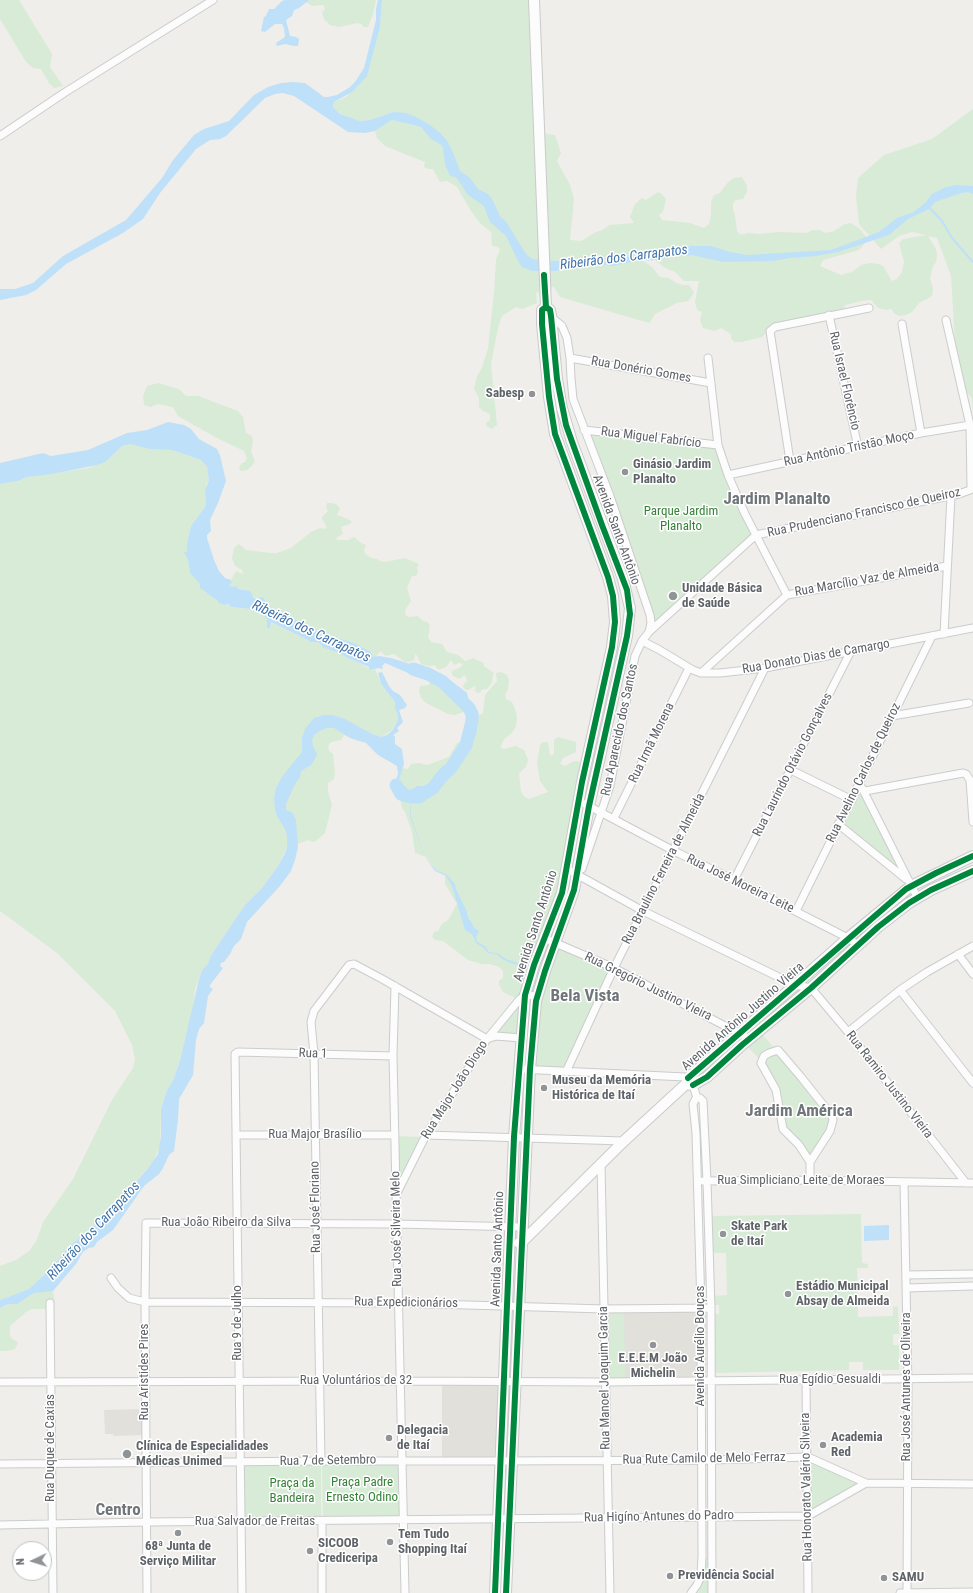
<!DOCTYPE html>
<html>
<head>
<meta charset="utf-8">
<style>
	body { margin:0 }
	#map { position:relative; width:973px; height:1593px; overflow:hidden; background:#efeeea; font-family:"Roboto Condensed",sans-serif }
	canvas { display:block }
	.north { position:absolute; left:12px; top:1541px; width:40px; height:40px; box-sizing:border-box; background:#fff; border:1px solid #bfc1c3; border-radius:50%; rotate:266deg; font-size:11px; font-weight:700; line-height:16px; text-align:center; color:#5f6368 }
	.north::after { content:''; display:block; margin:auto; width:14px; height:18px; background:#919496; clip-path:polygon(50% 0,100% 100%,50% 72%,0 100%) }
</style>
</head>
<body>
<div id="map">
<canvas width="973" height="1593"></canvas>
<div class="north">N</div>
</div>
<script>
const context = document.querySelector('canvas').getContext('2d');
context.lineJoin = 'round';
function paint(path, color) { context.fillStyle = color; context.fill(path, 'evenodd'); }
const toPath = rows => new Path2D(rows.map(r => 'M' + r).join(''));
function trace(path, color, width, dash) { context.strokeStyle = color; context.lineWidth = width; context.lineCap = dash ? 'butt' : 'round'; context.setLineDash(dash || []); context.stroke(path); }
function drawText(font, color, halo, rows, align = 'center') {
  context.font = font + ' "Roboto Condensed",sans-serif'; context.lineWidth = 3; context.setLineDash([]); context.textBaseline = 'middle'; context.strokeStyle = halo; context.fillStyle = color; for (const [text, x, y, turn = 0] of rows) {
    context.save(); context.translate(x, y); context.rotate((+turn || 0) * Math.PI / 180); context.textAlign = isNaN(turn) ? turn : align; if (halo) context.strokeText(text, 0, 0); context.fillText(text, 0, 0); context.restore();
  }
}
paint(toPath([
	[700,1309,701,1380,607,1381,606,1310],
	[442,1382,502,1382,500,1461,442,1460],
	[140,1409,140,1411,142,1411,143,1435,114,1436,113,1434,105,1434,104,1410]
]), '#e2e0da');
paint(toPath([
	[0,0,19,0,52,54,50,67,63,86,54,88,49,83,41,69,33,68,26,62,0,19],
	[303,0,376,0,373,14,368,27,363,27,362,24,357,23,339,27,330,25,324,19,322,12,325,9,324,6,322,5,312,6],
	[382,0,531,0,541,133,555,135,561,153,557,161,570,185,574,199,570,240,581,241,596,232,602,230,610,225,634,223,630,217,635,204,642,198,646,200,658,192,662,194,666,199,663,212,659,215,662,220,690,223,704,228,709,224,711,215,711,202,714,195,720,193,728,182,734,178,742,177,747,186,747,192,743,199,736,200,733,203,733,210,735,216,737,231,740,235,748,233,759,234,778,232,806,233,813,230,820,230,826,233,834,231,845,224,851,223,861,230,866,237,866,242,859,250,823,260,820,266,841,275,852,272,861,265,870,263,879,264,883,266,892,281,897,279,902,272,904,262,899,243,903,239,926,235,912,232,899,236,881,249,859,224,856,196,858,178,884,155,932,139,973,109,973,411,972,398,966,392,962,385,955,341,951,276,937,238,928,236,936,249,937,256,936,262,933,266,930,278,933,289,932,296,919,303,912,312,906,315,900,316,895,314,891,309,886,310,878,308,871,300,862,301,845,305,843,315,835,320,788,327,778,331,767,332,762,337,741,342,734,342,731,338,731,334,721,328,715,331,703,328,700,320,702,312,697,310,695,302,699,281,684,281,675,272,665,268,655,260,635,255,652,267,660,277,669,278,676,283,683,285,689,285,694,293,688,301,677,303,655,314,649,323,560,297,554,287,546,288,536,293,537,303,522,309,516,307,502,316,498,328,491,364,497,425,491,429,486,425,486,423,490,420,490,414,483,411,479,407,479,398,474,389,477,376,481,370,488,349,494,292,496,259,500,250,498,247,492,246,491,235,492,233,480,223,471,211,457,187,447,181,440,182,433,169,428,169,424,167,425,162,385,146,377,138,375,131,392,120,420,127,393,112,370,120,360,121,340,114,333,107,334,102,346,97,365,77,380,27],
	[158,383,179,389,186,396,198,396,238,411,243,417,246,433,252,436,253,442,251,451,255,461,251,467,247,470,241,471,239,468,242,463,245,462,247,458,244,451,215,437,178,416,173,407,158,404,151,407,144,405,143,396,147,386],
	[587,432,717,447,754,535,652,627],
	[130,444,172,450,201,460,207,467,209,480,206,485,206,502,205,507,191,526,187,543,187,552,185,552,188,560,190,573,201,584,202,590,212,597,231,607,250,609,263,615,267,619,267,627,268,629,270,628,271,622,308,640,310,642,317,642,373,670,375,669,381,684,395,702,395,709,398,715,398,720,393,730,381,737,358,741,344,735,341,740,331,742,328,746,329,751,333,754,335,773,334,779,328,783,328,791,332,805,325,833,316,841,312,842,309,840,287,847,278,866,262,888,245,905,210,957,208,964,202,970,195,989,192,1014,180,1061,173,1080,167,1090,161,1109,160,1146,154,1160,120,1201,94,1226,73,1243,36,1283,29,1289,0,1300,0,1266,16,1260,29,1251,37,1240,43,1222,73,1179,112,1100,133,1068,135,1059,132,1045,115,1011,57,953,0,911,0,484,18,481,27,477,89,468,112,455,122,446],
	[327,503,332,503,337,505,340,508,337,515,348,519,352,522,350,524,341,527,343,534,336,538,337,540,348,540,354,537,361,543,366,545,364,550,365,554,372,558,377,559,380,561,385,562,405,558,419,564,417,567,418,572,416,576,412,576,407,588,411,601,405,610,406,616,410,617,418,616,423,621,428,622,430,626,428,637,431,642,442,644,447,652,458,655,465,661,473,658,484,663,484,666,494,673,491,684,487,689,481,690,481,692,478,693,474,690,476,688,475,686,468,690,464,689,463,685,467,681,465,675,459,679,452,675,452,671,461,667,463,664,459,663,454,665,451,660,446,667,438,670,435,665,429,666,421,664,416,654,415,655,414,660,409,662,405,662,394,654,386,656,380,651,375,658,354,647,346,650,344,649,341,641,335,636,329,637,324,633,312,630,295,620,290,621,284,615,270,607,263,597,257,599,246,590,231,587,229,584,232,582,231,580,236,571,243,574,242,570,235,566,232,558,234,548,239,544,246,550,271,553,277,553,291,548,311,532,320,528,324,529,327,527,322,519,322,517,328,511,326,507],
	[500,672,506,674,509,679,508,690,505,694,506,699,512,702,515,709,517,717,516,726,512,733,504,739,500,748,504,749,516,746,524,750,528,760,526,767,519,773,521,792,525,797,529,799,548,792,540,781,537,763,540,745,543,742,548,742,550,756,554,754,554,740,558,737,576,742,576,752,563,758,560,764,565,766,574,761,578,761,581,764,567,869,537,957,548,960,555,943,614,968,566,1072,530,1069,535,1001,524,1001,521,1038,487,1039,519,1000,503,992,499,985,499,981,503,978,503,971,499,967,490,964,482,964,468,960,443,941,435,940,432,937,434,932,438,931,442,924,448,920,457,904,445,884,445,875,436,870,426,857,415,853,412,832,405,812,402,808,399,794,399,780,402,768,408,769,411,764,419,763,427,765,449,757,457,743,467,740,472,721,472,714,466,711,455,715,448,714,426,703,421,698,419,691,420,686,429,685,432,676,442,674,467,693,469,703,473,708,480,715,483,713,485,695,497,681,496,673],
	[862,787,905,878,843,822],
	[761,1033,828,1111,831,1123,811,1158,786,1132,780,1103,762,1062,746,1045],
	[396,1136,423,1137,398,1186],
	[861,1214,862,1263,868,1264,868,1268,857,1268,858,1317,893,1316,893,1295,893,1307,898,1306,899,1334,893,1334,893,1345,899,1345,899,1370,863,1370,863,1362,849,1362,849,1370,714,1373,713,1314,719,1314,719,1305,713,1305,713,1296,727,1295,726,1253,711,1253,710,1216],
	[44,1291,53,1291,55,1302,45,1309,32,1309,26,1312,10,1326,10,1335,12,1339,18,1342,17,1345,15,1349,7,1351,0,1351,0,1308,26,1298,34,1293],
	[606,1310,624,1310,625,1381,607,1381],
	[809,1458,861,1483,810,1512],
	[321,1461,321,1520,242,1520,241,1463],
	[322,1462,400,1462,402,1519,323,1520],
	[703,1557,711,1558,711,1593,692,1593,694,1592]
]), '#d8ebd6');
paint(toPath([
	[285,0,309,0,299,8,294,10,292,16,286,20,290,36,296,37,299,39,298,46,294,46,285,44,277,46,276,43,285,37,284,28,282,24,275,24,265,32,261,31,264,17,266,16,269,9,274,9,282,1],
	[378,0,382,0,380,27,367,76,352,92,334,102,333,107,340,114,360,121,370,120,393,112,406,113,416,117,430,125,440,133,448,142,454,155,460,171,470,178,478,189,488,194,492,199,501,218,505,220,524,251,528,256,533,259,555,261,605,258,655,252,669,247,686,246,711,246,730,252,748,255,831,250,879,232,897,218,914,212,926,202,932,194,946,187,956,185,973,186,973,194,968,192,961,193,935,202,929,209,908,219,889,235,838,252,816,256,790,258,773,261,723,262,692,255,687,256,677,255,655,260,635,261,612,266,596,263,575,265,557,271,532,271,522,267,518,261,506,236,490,222,484,206,468,195,456,177,450,176,445,164,443,147,440,144,431,139,421,127,392,120,375,131,365,133,348,132,294,96,283,93,275,94,265,98,226,136,220,139,210,140,196,149,160,193,143,219,123,233,66,264,36,290,26,295,0,300,0,289,15,289,33,283,63,256,126,220,162,178,173,160,194,135,204,129,229,121,254,95,268,87,281,83,293,82,305,83,324,97,328,97,337,95,350,87,355,82,364,68,376,20,376,9],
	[168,422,184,425,191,429,199,439,217,449,220,455,226,481,218,503,210,520,211,531,207,535,207,538,214,560,219,571,225,578,231,580,232,583,229,584,231,587,236,586,239,589,250,591,254,598,256,599,263,597,270,607,274,610,281,612,290,621,295,620,312,630,324,633,329,637,337,637,341,641,345,642,344,649,346,650,358,645,361,646,361,651,372,657,379,656,391,658,442,674,467,693,469,703,476,712,477,718,477,731,472,746,462,761,450,773,435,792,419,797,411,797,411,816,425,857,436,870,447,875,455,884,456,889,467,912,468,918,471,921,474,928,479,931,476,937,477,942,485,946,489,952,497,953,506,959,533,968,532,970,511,963,502,959,497,954,488,953,484,948,476,943,472,934,465,930,452,886,446,876,435,871,425,857,410,816,411,797,397,793,393,788,398,774,397,766,378,755,366,743,350,738,334,728,326,728,320,731,315,734,312,740,313,746,317,754,316,757,311,765,301,771,300,778,296,782,286,804,286,810,292,812,296,820,298,847,295,860,291,871,280,886,247,922,241,939,234,946,230,954,224,962,221,963,220,966,223,968,210,985,210,987,213,989,208,996,204,1023,199,1029,196,1040,193,1075,179,1099,178,1120,174,1151,169,1155,163,1168,159,1174,144,1186,113,1230,97,1242,94,1247,89,1248,83,1252,76,1264,53,1291,34,1293,17,1304,9,1304,0,1308,0,1300,29,1289,46,1273,73,1243,94,1226,120,1201,148,1168,158,1154,161,1136,161,1109,167,1090,173,1080,180,1061,199,979,202,970,208,964,210,957,238,915,245,905,262,888,278,866,285,853,287,847,287,836,285,829,277,816,275,809,274,798,276,788,282,777,302,752,302,738,305,729,314,718,324,715,333,715,345,719,372,734,381,737,387,735,393,730,398,720,398,715,395,709,395,702,381,684,378,673,382,672,389,686,393,691,400,695,407,705,405,708,399,710,403,722,397,728,399,731,393,735,395,737,395,744,402,749,404,764,399,780,401,785,406,787,408,791,418,786,427,786,443,775,451,768,466,745,472,721,472,714,461,708,454,701,443,682,428,674,424,674,420,678,385,663,382,666,383,669,379,668,370,670,369,667,348,658,317,642,310,642,308,640,271,622,270,628,268,629,267,627,267,619,263,615,250,609,231,607,228,604,225,605,219,603,217,600,212,597,200,588,200,584,190,573,188,560,184,552,187,552,187,543,191,526,205,507,206,502,205,490,209,480,207,467,201,460,172,450,150,449,130,444,122,446,105,462,97,465,52,474,27,477,18,481,0,484,0,463,43,453,51,456,88,450,127,433,147,430],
	[889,1225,889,1240,864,1241,864,1226]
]), '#bfe0f9');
trace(toPath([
	[928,206,942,221,952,238,973,262]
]), '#bfe0f9', 2);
trace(toPath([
	[327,642,351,649,366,657],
	[396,785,401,794,411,797,419,797,433,788,443,775,451,768,466,745,472,721,472,714,469,708,443,682,428,674,413,669]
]), '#bfe0f9', 13);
const street = toPath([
	[0,136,64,93,213,0],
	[829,315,858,447],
	[550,316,562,326,567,338,570,358,571,378,573,399,610,496,650,615,651,623,649,632,642,641,635,656,610,786,582,869],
	[902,324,921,433],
	[570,358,711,383],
	[708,358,718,445,728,475,745,514,787,595],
	[584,430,718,445],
	[790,461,770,331,775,327,869,308],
	[728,475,921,433,970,425],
	[787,595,947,566],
	[649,632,756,535,959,494,970,490,971,488,970,425,946,320],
	[944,634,951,496],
	[642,641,658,649,693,670,701,673,720,673,765,668,973,628],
	[701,673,787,595],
	[892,716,969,703],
	[791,770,852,800],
	[862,788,917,897],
	[865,791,963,773,966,774,970,780,973,822],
	[585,804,674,851,734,880,848,938,858,945],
	[614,818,689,668],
	[838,824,906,879],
	[567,869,643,911,795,985,811,988,848,1032,966,1183],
	[734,880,851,651],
	[796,911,932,636],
	[551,941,614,968,750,1039],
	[958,954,973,974],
	[395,986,393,1056,405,1593],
	[900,990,973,1083],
	[848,1032,900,990,927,972,973,946],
	[519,1069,685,1077,693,1085,697,1098,700,1098,703,1101,707,1181,711,1308,712,1593],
	[566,1072,614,968,765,668],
	[236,1135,395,1135],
	[426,1135,624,1141],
	[601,1164,610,1593],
	[810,1180,810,1162,830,1131,833,1120,832,1116,801,1077,778,1050,769,1053,764,1056,761,1063,776,1090,783,1129,799,1145,810,1162],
	[703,1181,810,1180,973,1183],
	[904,1182,908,1386,907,1593],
	[398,1191,426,1135,487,1039,519,1000,525,995,536,996],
	[906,1275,973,1274],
	[111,1278,118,1288,129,1298,145,1302,399,1303,604,1309,711,1308],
	[906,1288,973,1286],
	[50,1303,53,1593],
	[806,1380,808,1593],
	[0,1382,400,1381,606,1382,973,1378],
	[321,1461,314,1054,311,1022,314,1011,349,965,354,964,384,980,487,1039,496,1036,521,1038],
	[0,1464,321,1461,500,1461,712,1460,808,1457,866,1483],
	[322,1521,322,1593],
	[0,1525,146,1522,808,1516,866,1483,973,1484],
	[147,1593,145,1302,146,1223,397,1224,522,1227],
	[242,1593,235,1054,238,1052,393,1056],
	[691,1593,697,1585,701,1576,702,1556,701,1308,696,1133,693,1104,695,1100,697,1098],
	[900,1593,973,1592]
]);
const secondary = toPath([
	[686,1084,693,1085,707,1077,742,1045,811,988,878,927,909,903,931,890,973,871],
	[519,1243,521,1243,624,1141,686,1084,689,1077,795,985,848,938,911,886,973,856],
	[495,1593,514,1137,525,995,534,965,562,893,582,782,612,647,615,622,613,596,608,577,555,434,549,397,542,324,542,310,546,307],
	[506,1593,530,1069,536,1001,545,971,574,890,589,806,627,636,630,608,623,579,572,442,562,408,557,379,551,316,550,310,546,307,534,0]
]);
trace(street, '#cbcccc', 9);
trace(secondary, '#cacacb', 12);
trace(street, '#fdfcfc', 7);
trace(secondary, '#fdfcfc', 10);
trace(toPath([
	[688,1078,906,889,936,873,973,856],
	[693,1085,707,1077,742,1045,811,988,878,927,909,903,931,890,973,871],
	[495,1593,514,1137,525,995,534,965,562,893,582,782,612,647,615,622,613,596,608,577,555,434,549,397,542,324,542,310,546,307],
	[506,1593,530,1069,536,1001,545,971,574,890,589,806,627,636,630,614,627,590,602,525,566,425,557,379,551,316,550,310,546,307,544,275]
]), '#00873e', 6);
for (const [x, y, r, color] of [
	[532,394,4,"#919496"],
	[625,472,4,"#919496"],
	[673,596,5,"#919496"],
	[544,1088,4,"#919496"],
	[723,1234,4,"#919496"],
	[788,1294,4,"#919496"],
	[653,1345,4,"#919496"],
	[389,1438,4,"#919496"],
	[823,1445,4,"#919496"],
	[127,1454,5,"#919496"],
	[178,1533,4,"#919496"],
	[390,1542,4,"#919496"],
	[310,1551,4,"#919496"],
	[670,1576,4,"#919496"],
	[884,1578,4,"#919496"]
]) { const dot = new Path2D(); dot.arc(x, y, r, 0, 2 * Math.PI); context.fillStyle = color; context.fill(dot); trace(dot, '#fff', 1.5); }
drawText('13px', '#5f6368', '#fff', [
	["Rua Donério Gomes",641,370,10],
	["Rua Israel Florêncio",844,381,77],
	["Rua Miguel Fabrício",651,438,7],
	["Rua Antônio Tristão Moço",849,449,-12],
	["Rua Prudenciano Francisco de Queiroz",864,513,-12],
	["Avenida Santo Antônio",616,530,70],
	["Rua Marcílio Vaz de Almeida",867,580,-10],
	["Rua Donato Dias de Camargo",816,657,-10],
	["Rua Aparecido dos Santos",620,730,-78],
	["Rua Irmã Morena",652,743,-64],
	["Rua Laurindo Otávio Gonçalves",793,765,-63],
	["Rua Avelino Carlos de Queiroz",864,773,-64],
	["Rua Braulino Ferreira de Almeida",664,869,-63],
	["Rua José Moreira Leite",740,884,26],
	["Avenida Santo Antônio",536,926,-72],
	["Rua Gregório Justino Vieira",648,987,26],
	["Avenida Antônio Justino Vieira",743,1017,-41],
	["Rua 1",313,1054,2],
	["Rua Ramiro Justino Vieira",889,1085,52],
	["Rua Major João Diogo",455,1090,-58],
	["Rua Major Brasílio",315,1135],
	["Rua Simpliciano Leite de Moraes",801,1181],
	["Rua José Floriano",316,1207,-91],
	["Rua João Ribeiro da Silva",226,1223],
	["Rua José Silveira Melo",397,1229,-91],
	["Avenida Santo Antônio",498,1249,-88],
	["Rua Expedicionários",406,1303,1],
	["Rua 9 de Julho",238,1323,-90],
	["Avenida Aurélio Bouças",701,1346,-90],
	["Rua Aristides Pires",145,1372,-90],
	["Rua Manoel Joaquim Garcia",605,1378,-91],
	["Rua Egídio Gesualdi",830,1380],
	["Rua Voluntários de 32",356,1381],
	["Rua José Antunes de Oliveira",907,1387,-90],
	["Rua Duque de Caxias",51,1448,-90],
	["Rua Rute Camilo de Melo Ferraz",704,1459,-1],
	["Rua 7 de Setembro",328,1461,-1],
	["Rua Honorato Valério Silveira",807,1487,-91],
	["Rua Higíno Antunes do Padro",659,1517,-1],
	["Rua Salvador de Freitas",255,1522]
]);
drawText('bold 13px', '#5f6368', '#fff', [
	["Sabesp",524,394,"right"],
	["Ginásio Jardim",633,465],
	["Planalto",633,480],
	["Unidade Básica",682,589],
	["de Saúde",682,604],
	["Museu da Memória",552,1081],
	["Histórica de Itaí",552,1096],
	["Skate Park",731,1227],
	["de Itaí",731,1242],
	["Estádio Municipal",796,1287],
	["Absay de Almeida",796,1302],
	["E.E.E.M João",653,1359,"center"],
	["Michelin",653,1374,"center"],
	["Delegacia",397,1431],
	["de Itaí",397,1446],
	["Academia",831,1438],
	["Red",831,1453],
	["Clínica de Especialidades",136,1447],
	["Médicas Unimed",136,1462],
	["Tem Tudo",398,1535],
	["Shopping Itaí",398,1550],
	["SICOOB",318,1544],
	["Crediceripa",318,1559],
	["68ª Junta de",178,1547,"center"],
	["Serviço Militar",178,1562,"center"],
	["Previdência Social",678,1576],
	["SAMU",892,1578]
], 'left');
drawText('13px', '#348238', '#fff', [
	["Parque Jardim",681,512],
	["Planalto",681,527],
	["Praça Padre",362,1483],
	["Ernesto Odino",362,1498],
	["Praça da",292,1484],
	["Bandeira",292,1499]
]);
drawText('italic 14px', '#4174aa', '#fff', [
	["Ribeirão dos Carrapatos",624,258,-7],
	["Ribeirão dos Carrapatos",311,632,25],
	["Ribeirão dos Carrapatos",94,1231,-47]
]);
drawText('bold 17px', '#70757a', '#fff', [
	["Jardim Planalto",777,500],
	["Bela Vista",585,997],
	["Jardim América",799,1112],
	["Centro",118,1511]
]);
</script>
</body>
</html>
